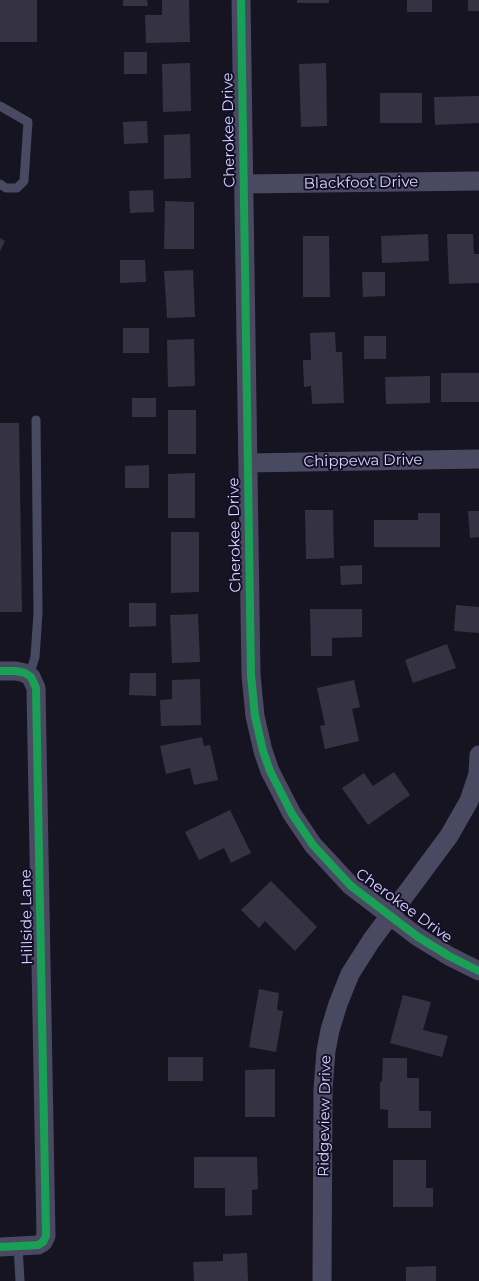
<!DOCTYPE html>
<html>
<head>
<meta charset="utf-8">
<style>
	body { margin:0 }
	canvas { display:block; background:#161421 }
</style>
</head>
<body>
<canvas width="479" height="1281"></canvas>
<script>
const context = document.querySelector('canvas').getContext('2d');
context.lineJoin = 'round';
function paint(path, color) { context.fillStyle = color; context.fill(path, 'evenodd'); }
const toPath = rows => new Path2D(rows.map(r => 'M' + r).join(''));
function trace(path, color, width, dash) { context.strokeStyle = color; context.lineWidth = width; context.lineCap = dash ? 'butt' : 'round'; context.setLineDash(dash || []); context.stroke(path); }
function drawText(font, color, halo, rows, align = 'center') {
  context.font = font + ' Montserrat,sans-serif'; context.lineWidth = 4; context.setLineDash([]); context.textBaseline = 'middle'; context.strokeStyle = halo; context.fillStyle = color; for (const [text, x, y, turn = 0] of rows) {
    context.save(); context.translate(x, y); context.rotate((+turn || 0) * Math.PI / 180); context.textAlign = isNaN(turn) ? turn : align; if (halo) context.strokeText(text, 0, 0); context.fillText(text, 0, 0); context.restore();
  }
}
paint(toPath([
	[0,0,37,0,37,42,0,42],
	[123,0,147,0,148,6,123,6],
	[162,0,189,0,190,42,146,43,145,15,162,15],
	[297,0,329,0,329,3,297,3],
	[407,0,432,0,432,12,407,12],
	[468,0,479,0,479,11,468,11],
	[124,52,147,52,147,74,124,74],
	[190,63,191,111,163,112,162,64],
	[326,63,327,126,301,127,299,64],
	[380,93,422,93,422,123,380,123],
	[479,96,479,123,435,125,434,97],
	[147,121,148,143,124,144,123,122],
	[190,134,191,178,164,179,164,135],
	[153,190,154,212,130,213,129,191],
	[165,201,194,202,194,249,164,249],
	[428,234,429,261,382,263,381,236],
	[447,234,473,234,474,254,479,254,479,283,449,284],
	[303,236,329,236,330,297,303,297],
	[0,238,5,241,0,251],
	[120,260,145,260,146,282,120,283],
	[193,270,195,317,167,318,164,271],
	[362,272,385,272,385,296,363,297],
	[123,328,149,328,149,353,123,353],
	[335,332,336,352,342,352,344,403,312,404,311,386,304,387,303,360,311,360,310,333],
	[364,336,386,336,386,359,364,359],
	[194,339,195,386,168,387,167,340],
	[441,373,479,373,479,402,441,402],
	[430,376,430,403,386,404,385,377],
	[132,398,156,398,156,417,132,417],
	[168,410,196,410,196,454,168,454],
	[0,423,19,423,22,612,0,612],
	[149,465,149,488,125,488,125,466],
	[195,473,195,518,168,518,168,474],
	[305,510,333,510,334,558,306,559],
	[468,511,479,511,479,537,470,538],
	[418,513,440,513,440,547,374,547,374,520,418,520],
	[171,532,199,532,199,592,171,593],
	[362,565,362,584,341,585,340,566],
	[129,603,156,603,156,626,129,627],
	[456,605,479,607,479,633,454,631],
	[310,609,362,609,362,637,332,638,332,656,311,656],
	[198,614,200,662,172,663,170,615],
	[447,644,456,668,413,683,405,660],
	[130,673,156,673,156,696,129,695],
	[200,679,201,725,161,726,160,700,172,699,172,680],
	[354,680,360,707,352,709,359,741,325,749,320,726,325,725,317,688],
	[202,737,204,746,210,745,218,780,194,785,190,768,166,774,160,746],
	[394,772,410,795,368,825,342,788,364,773,373,786],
	[230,810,251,853,231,863,224,848,199,860,185,832],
	[271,881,317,927,295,951,265,921,259,928,241,910],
	[259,989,279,993,277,1010,283,1011,276,1052,249,1047],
	[403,995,431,1002,423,1030,448,1036,442,1057,390,1043],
	[168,1057,203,1057,203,1081,168,1081],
	[383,1058,407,1058,407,1078,419,1078,419,1111,431,1111,431,1128,388,1128,388,1110,380,1109,380,1082,382,1081],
	[275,1069,275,1117,245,1117,245,1070],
	[194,1157,257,1157,258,1189,252,1190,252,1215,225,1216,225,1188,194,1188],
	[393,1160,426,1160,426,1188,433,1188,433,1207,393,1207],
	[247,1253,248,1281,194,1281,193,1262,223,1261,223,1254],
	[436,1266,436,1281,406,1281,406,1267]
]), '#343243');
trace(toPath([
	[0,106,28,122,24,181,17,188,6,188,0,184],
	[29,676,35,657,38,613,36,420],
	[18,1246,20,1281]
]), '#4a4962', 9);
trace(toPath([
	[241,0,251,675,255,716,263,751,270,771,292,814,313,845,351,886,418,937,449,956,479,971],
	[244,184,479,181],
	[248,463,479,459],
	[0,671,16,671,25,673,31,677,36,688,46,1236,43,1242,38,1245,0,1247],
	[322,1281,323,1089,326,1051,330,1030,338,1004,350,974,371,941,449,836,469,801,478,774,479,755]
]), '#4a4962', 19);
trace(toPath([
	[241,0,251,675,255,716,263,751,270,771,292,814,313,845,351,886,418,937,449,956,479,971],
	[0,671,16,671,25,673,31,677,36,688,46,1236,43,1242,38,1245,0,1247]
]), '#1a9f57', 8);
drawText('15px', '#d9d4ff', '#130f26', [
	["Cherokee Drive",229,130,-91],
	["Blackfoot Drive",361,183,-1],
	["Chippewa Drive",363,461,-1],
	["Cherokee Drive",235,535,-91],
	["Cherokee Drive",404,906,36],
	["Hillside Lane",27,917,-91],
	["Ridgeview Drive",325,1116,-89]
]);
</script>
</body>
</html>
